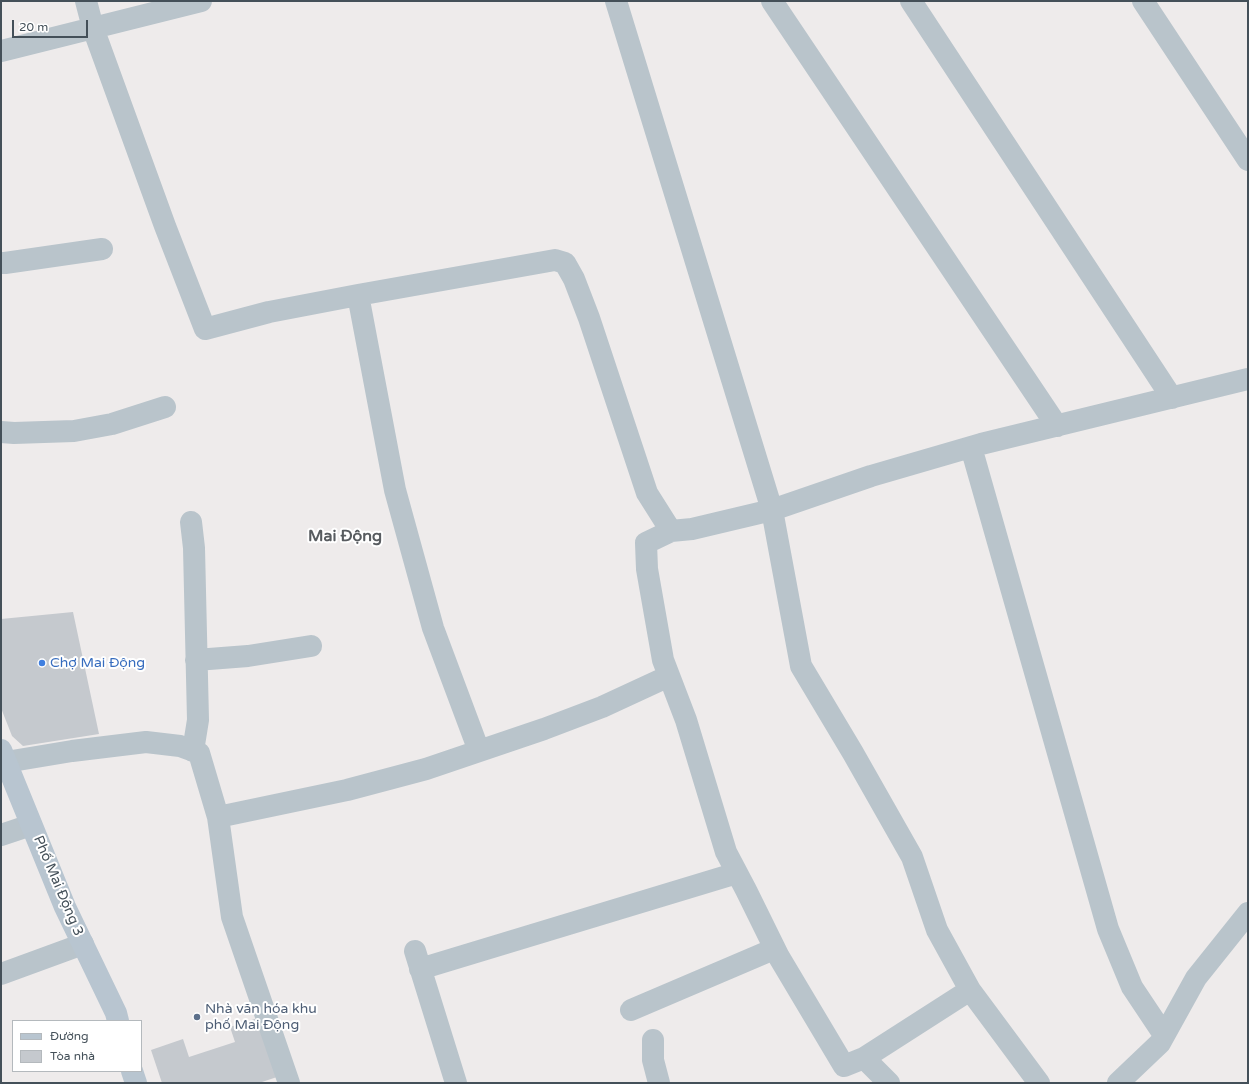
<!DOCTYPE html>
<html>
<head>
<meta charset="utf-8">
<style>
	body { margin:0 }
	#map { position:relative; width:1249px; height:1084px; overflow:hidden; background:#eeebeb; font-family:"Varela Round",sans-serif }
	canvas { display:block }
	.frame { position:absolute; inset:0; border:2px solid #445059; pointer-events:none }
	.legend { position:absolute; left:12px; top:1020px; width:130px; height:52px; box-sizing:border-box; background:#fff; border:1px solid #b4b9bd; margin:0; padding:5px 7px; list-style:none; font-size:12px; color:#445059 }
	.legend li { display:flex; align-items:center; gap:8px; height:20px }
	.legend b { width:20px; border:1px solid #b4b9bd }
	.scale { position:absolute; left:12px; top:20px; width:76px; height:18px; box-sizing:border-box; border:2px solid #445059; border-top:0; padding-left:5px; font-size:12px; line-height:14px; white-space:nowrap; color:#445059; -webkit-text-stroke:3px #fff; paint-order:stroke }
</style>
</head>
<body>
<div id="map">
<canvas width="1249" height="1084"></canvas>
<div class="frame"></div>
<ul class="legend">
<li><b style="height:5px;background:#b8c5d0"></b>Đường</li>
<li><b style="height:11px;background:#c5c9ce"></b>Tòa nhà</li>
</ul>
<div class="scale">20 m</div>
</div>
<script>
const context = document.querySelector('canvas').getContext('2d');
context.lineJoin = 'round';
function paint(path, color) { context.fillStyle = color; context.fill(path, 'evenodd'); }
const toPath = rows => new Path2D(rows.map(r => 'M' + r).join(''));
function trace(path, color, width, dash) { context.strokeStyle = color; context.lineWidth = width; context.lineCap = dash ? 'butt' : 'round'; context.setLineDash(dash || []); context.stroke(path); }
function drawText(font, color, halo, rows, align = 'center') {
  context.font = font + ' "Varela Round",sans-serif'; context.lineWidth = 4; context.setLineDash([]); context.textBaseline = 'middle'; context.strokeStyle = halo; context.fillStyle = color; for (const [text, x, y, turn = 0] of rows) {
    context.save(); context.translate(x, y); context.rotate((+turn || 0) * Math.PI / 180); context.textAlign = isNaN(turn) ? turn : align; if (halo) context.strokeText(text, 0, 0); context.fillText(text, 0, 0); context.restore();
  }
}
paint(toPath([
	[73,612,99,734,23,746,12,736,1,708,1,619],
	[261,1017,280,1076,259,1083,162,1083,151,1050,183,1039,189,1057,235,1042,230,1027]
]), '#c5c9ce');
trace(toPath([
	[86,1,93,28,165,226,205,329,269,312,358,295,555,260,565,263,574,279,589,318,647,493,671,531,692,529,772,510,871,476,981,444,1248,379],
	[616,1,772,510,801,666,853,753,912,857,937,930,970,990],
	[772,1,1057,426],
	[911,1,1172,398],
	[1143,1,1248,160],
	[1,51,201,1],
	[1,263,5,263,102,249],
	[358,295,395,490,433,628,479,751],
	[1,432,14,433,74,431,112,424,165,407],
	[971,447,1108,929,1132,987,1164,1035],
	[191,522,194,548,198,720,193,751],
	[671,531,646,543,647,569,663,660,686,720,726,852,746,890,779,957,844,1066,864,1058,970,990,1039,1083],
	[196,660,248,656,311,646],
	[6,762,72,751,146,742,180,746,199,753,218,817,232,917,289,1083],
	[218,817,347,790,426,769,544,729,602,707,669,676],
	[1,835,31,825],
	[415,951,456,1083],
	[420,969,737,873],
	[1,974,83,944],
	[631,1010,774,949],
	[653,1040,653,1060,659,1083],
	[864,1058,889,1083],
	[1118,1083,1160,1043,1196,978,1248,913]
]), '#b9c4cb', 22);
trace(toPath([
	[1,750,65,907,116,1013,118,1021],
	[132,1071,136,1083]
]), '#b8c5d0', 22);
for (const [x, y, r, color] of [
	[42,663,4,"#3f7fe0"],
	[197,1017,4,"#5c6f8a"]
]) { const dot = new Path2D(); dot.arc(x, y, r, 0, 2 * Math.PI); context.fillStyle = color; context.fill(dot); trace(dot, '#fff', 1.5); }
drawText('14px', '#366cbe', '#fff', [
	["Chợ Mai Động",50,663]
], 'left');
drawText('14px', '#445059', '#fff', [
	["Phố Mai Động 3",58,886,67]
]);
drawText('14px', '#4e5e75', '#fff', [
	["Nhà văn hóa khu",205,1009],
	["phố Mai Động",205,1025]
], 'left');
drawText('bold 16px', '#585c60', '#fff', [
	["Mai Động",345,537]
]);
</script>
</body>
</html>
